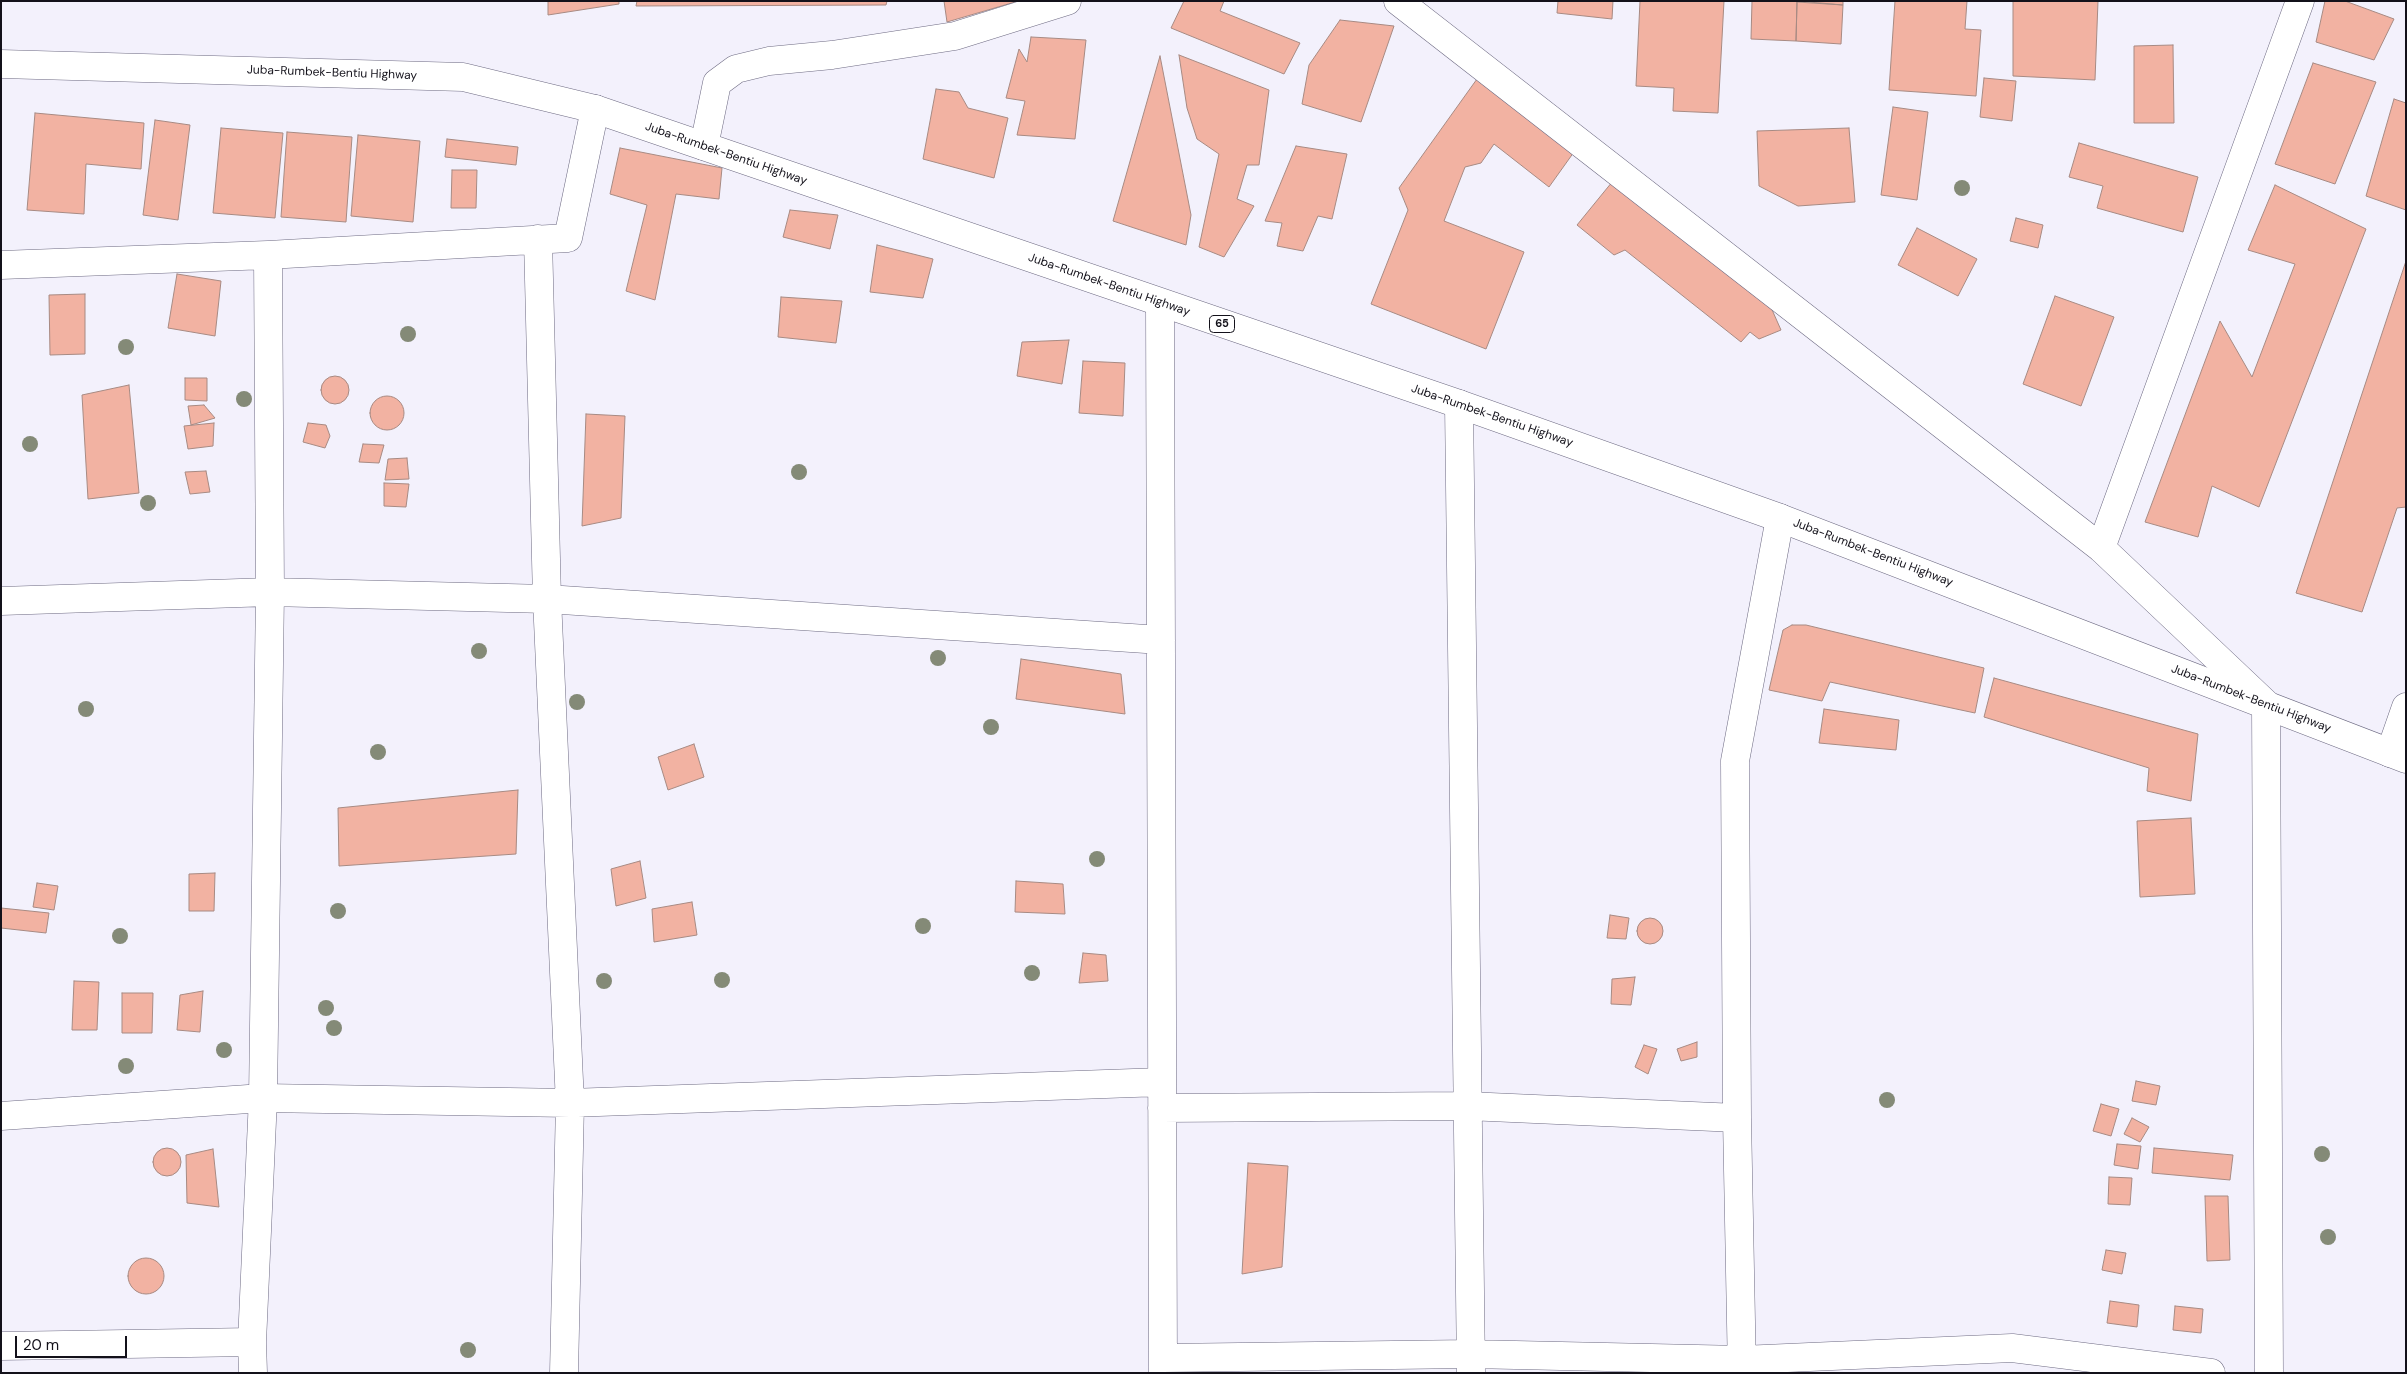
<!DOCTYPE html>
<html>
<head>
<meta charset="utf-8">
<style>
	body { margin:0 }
	#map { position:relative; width:2407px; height:1374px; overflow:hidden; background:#f3f1fc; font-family:"DM Sans",sans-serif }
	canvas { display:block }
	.frame { position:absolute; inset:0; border:2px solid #13111a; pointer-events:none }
	.scale { position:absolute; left:15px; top:1336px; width:112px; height:22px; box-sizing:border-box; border:2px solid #13111a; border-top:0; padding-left:6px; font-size:15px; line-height:18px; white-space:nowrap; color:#13111a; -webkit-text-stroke:4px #fff; paint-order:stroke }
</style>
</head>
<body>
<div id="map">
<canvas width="2407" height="1374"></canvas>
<div class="frame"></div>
<div class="scale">20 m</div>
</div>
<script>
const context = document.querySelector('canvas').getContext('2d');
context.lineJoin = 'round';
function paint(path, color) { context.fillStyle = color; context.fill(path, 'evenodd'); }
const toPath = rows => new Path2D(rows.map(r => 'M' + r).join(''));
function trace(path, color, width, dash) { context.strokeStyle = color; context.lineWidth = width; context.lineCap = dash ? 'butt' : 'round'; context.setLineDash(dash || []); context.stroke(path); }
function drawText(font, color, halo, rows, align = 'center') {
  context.font = font + ' "DM Sans",sans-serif'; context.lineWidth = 4.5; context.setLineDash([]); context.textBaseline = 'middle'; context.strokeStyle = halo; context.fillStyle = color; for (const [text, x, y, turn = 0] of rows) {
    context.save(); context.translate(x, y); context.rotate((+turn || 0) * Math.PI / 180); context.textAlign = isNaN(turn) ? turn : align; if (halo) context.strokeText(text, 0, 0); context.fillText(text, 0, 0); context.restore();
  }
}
const building = toPath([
	[548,1,619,1,619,4,548,15,548,1],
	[637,1,887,1,886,5,636,6,637,1],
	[944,1,1015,1,1015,2,947,22,944,1],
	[1184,1,1224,1,1220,11,1300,43,1284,74,1171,28,1184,1],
	[1558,1,1613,1,1612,19,1557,13,1558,1],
	[1640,1,1724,1,1718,113,1673,111,1674,88,1636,86,1640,1],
	[1752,1,1797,1,1796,41,1751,39,1752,1],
	[1797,1,1843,1,1843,5,1797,1],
	[1895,1,1967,1,1965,29,1981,30,1976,96,1889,90,1895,1],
	[2013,1,2098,1,2095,80,2013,76,2013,1],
	[2325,1,2345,1,2394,19,2374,60,2316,42,2325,1],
	[1797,2,1843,5,1841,44,1796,41,1797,2],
	[1340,20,1394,26,1361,122,1302,104,1309,65,1340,20],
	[1031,37,1086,40,1075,139,1017,135,1025,101,1006,98,1019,49,1027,62,1031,37],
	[2173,45,2174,123,2134,123,2134,46,2173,45],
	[1179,55,1269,90,1259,165,1247,165,1237,199,1254,206,1224,257,1199,247,1219,154,1197,139,1187,108,1179,55],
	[1160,56,1191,215,1186,245,1113,221,1160,56],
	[2313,63,2376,82,2335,184,2275,164,2313,63],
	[1984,78,2016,81,2012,121,1980,117,1984,78],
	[1477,79,1574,152,1549,187,1494,144,1481,163,1465,167,1444,221,1524,252,1486,349,1371,304,1408,210,1399,188,1477,79],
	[936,89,959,92,968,108,1008,118,994,178,923,159,936,89],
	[2394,99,2406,103,2406,210,2366,196,2394,99],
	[1893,107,1928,112,1917,200,1881,195,1893,107],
	[35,113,144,123,141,169,86,164,84,214,27,210,35,113],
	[155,120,190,125,178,220,143,215,155,120],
	[221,128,283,133,275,218,213,213,221,128],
	[1849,128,1855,202,1798,206,1759,186,1757,131,1849,128],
	[287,132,352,137,346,222,281,217,287,132],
	[358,135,420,141,413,222,351,216,358,135],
	[447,139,518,147,516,165,445,157,447,139],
	[2079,143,2198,177,2183,232,2097,208,2103,186,2069,177,2079,143],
	[1296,146,1347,154,1332,219,1318,216,1303,251,1277,246,1282,223,1265,221,1296,146],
	[620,148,722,168,719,199,676,194,655,300,626,291,647,205,610,194,620,148],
	[452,170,477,170,476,208,451,208,452,170],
	[1617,176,1769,303,1781,330,1759,339,1750,332,1741,342,1625,250,1614,255,1577,225,1617,176],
	[2275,185,2366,229,2259,507,2212,486,2198,537,2145,522,2220,321,2252,377,2295,264,2248,250,2275,185],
	[790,210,838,215,830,249,783,237,790,210],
	[2016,218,2043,225,2038,248,2010,241,2016,218],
	[1917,228,1977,259,1958,296,1898,265,1917,228],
	[877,245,933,259,923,298,870,292,877,245],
	[2406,261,2406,507,2397,508,2362,612,2296,593,2406,261],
	[177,274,221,281,215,336,168,328,177,274],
	[85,294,85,354,50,355,49,295,85,294],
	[2055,296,2114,317,2081,406,2023,384,2055,296],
	[781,297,842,301,836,343,778,337,781,297],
	[1069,340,1062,384,1017,376,1022,342,1069,340],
	[1083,361,1125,363,1123,416,1079,413,1083,361],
	'321 390a14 14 0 1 1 28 0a14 14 0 1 1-28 0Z',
	[185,378,207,378,207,401,185,400,185,378],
	[129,385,139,493,88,499,82,395,129,385],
	'370 413a17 17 0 1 1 34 0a17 17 0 1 1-34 0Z',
	[204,405,215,418,191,425,188,406,204,405],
	[586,414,625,416,621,518,582,526,586,414],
	[214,423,213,446,188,449,184,426,214,423],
	[308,423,326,425,330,436,325,448,303,442,308,423],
	[363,444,384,445,379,463,359,462,363,444],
	[407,458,409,479,385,480,388,459,407,458],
	[206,471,210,492,190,494,185,472,206,471],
	[384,483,409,484,406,507,384,506,384,483],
	[1792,625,1806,625,1984,668,1975,713,1830,682,1822,701,1769,690,1783,630,1792,625],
	[1021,659,1121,674,1125,714,1016,699,1021,659],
	[1994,678,2198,734,2191,801,2147,791,2149,768,1984,717,1994,678],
	[1824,709,1899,720,1896,750,1819,743,1824,709],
	[694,744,704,777,668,790,658,757,694,744],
	[518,790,516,854,339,866,338,808,518,790],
	[2191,818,2195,894,2140,897,2137,821,2191,818],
	[640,861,646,898,616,906,611,869,640,861],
	[215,873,214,911,189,911,189,874,215,873],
	[1016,881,1063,884,1065,914,1015,912,1016,881],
	[37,883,58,886,54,910,33,907,37,883],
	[692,902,697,935,654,942,652,909,692,902],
	[1,908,49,913,46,933,1,928,1,908],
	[1610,915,1629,918,1626,939,1607,938,1610,915],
	'1637 931a13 13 0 1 1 26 0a13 13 0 1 1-26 0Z',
	[1083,953,1106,955,1108,981,1079,983,1083,953],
	[1635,977,1631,1005,1611,1004,1612,979,1635,977],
	[74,981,99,982,97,1030,72,1030,74,981],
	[203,991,200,1032,177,1030,180,995,203,991],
	[122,993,153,993,152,1033,122,1033,122,993],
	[1697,1042,1697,1057,1681,1061,1677,1049,1697,1042],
	[1644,1045,1657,1049,1648,1074,1635,1067,1644,1045],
	[2136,1081,2160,1086,2156,1105,2132,1101,2136,1081],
	[2101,1104,2119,1109,2111,1136,2093,1131,2101,1104],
	[2132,1118,2149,1127,2140,1142,2124,1134,2132,1118],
	[2117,1144,2141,1146,2138,1169,2114,1165,2117,1144],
	'153 1162a14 14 0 1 1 28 0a14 14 0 1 1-28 0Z',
	[2154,1148,2233,1155,2230,1180,2152,1173,2154,1148],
	[213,1149,219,1207,187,1203,186,1155,213,1149],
	[1248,1163,1288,1166,1282,1267,1242,1274,1248,1163],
	[2109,1177,2132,1178,2130,1205,2108,1204,2109,1177],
	[2205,1196,2228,1196,2230,1260,2207,1261,2205,1196],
	[2106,1250,2126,1253,2122,1274,2102,1270,2106,1250],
	'128 1276a18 18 0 1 1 36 0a18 18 0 1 1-36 0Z',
	[2110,1301,2139,1305,2137,1327,2107,1323,2110,1301],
	[2175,1306,2203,1309,2201,1333,2173,1330,2175,1306]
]);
paint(building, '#f2b2a2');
trace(building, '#a78a83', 1);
const street = toPath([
	[1398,1,2101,548,2266,704,2269,1373],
	[704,146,717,83,736,69,769,61,832,55,955,36,1067,1],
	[538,239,547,599,570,1103,564,1373],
	[1,265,268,255,568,238,595,109],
	[1160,303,1163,1373],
	[1459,404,1471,1372],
	[2101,548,2300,1],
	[1,601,270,592,547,599,1161,640],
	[2390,753,2406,707],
	[1162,1108,1467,1106,1737,1118],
	[1,1116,263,1098,570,1103,1162,1082],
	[1,1346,252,1342],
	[1163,1358,1470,1354,1742,1360,2012,1348,2211,1373],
	[253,1373,252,1342,263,1098,270,592,268,255],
	[1742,1373,1737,1118,1735,761,1780,518]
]);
const primary = toPath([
	[1,64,463,77,595,109,1459,404,1780,518,2406,759]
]);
trace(street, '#6e6b83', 29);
trace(primary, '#6e6b83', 29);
trace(street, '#fff', 28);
trace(primary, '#fff', 28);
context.fillStyle = '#848a77';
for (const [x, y] of [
	[1962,188],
	[408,334],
	[126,347],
	[244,399],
	[30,444],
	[799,472],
	[148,503],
	[479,651],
	[938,658],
	[577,702],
	[86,709],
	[991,727],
	[378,752],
	[1097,859],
	[338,911],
	[923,926],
	[120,936],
	[1032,973],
	[722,980],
	[604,981],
	[326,1008],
	[334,1028],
	[224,1050],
	[126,1066],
	[1887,1100],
	[2322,1154],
	[2328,1237],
	[468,1350]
]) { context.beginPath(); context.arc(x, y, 8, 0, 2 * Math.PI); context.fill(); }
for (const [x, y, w] of [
	[1222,324,25]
]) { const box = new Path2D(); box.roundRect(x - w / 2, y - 8.5, w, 17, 4); context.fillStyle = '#fff'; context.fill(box); trace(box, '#13111a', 1); }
drawText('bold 11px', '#13111a', null, [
	["65",1222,324]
]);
drawText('12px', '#13111a', '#fff', [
	["Juba-Rumbek-Bentiu Highway",332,73,2],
	["Juba-Rumbek-Bentiu Highway",726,154,19],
	["Juba-Rumbek-Bentiu Highway",1109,285,19],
	["Juba-Rumbek-Bentiu Highway",1492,416,19],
	["Juba-Rumbek-Bentiu Highway",1873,553,21],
	["Juba-Rumbek-Bentiu Highway",2251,699,21]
]);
</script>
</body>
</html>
